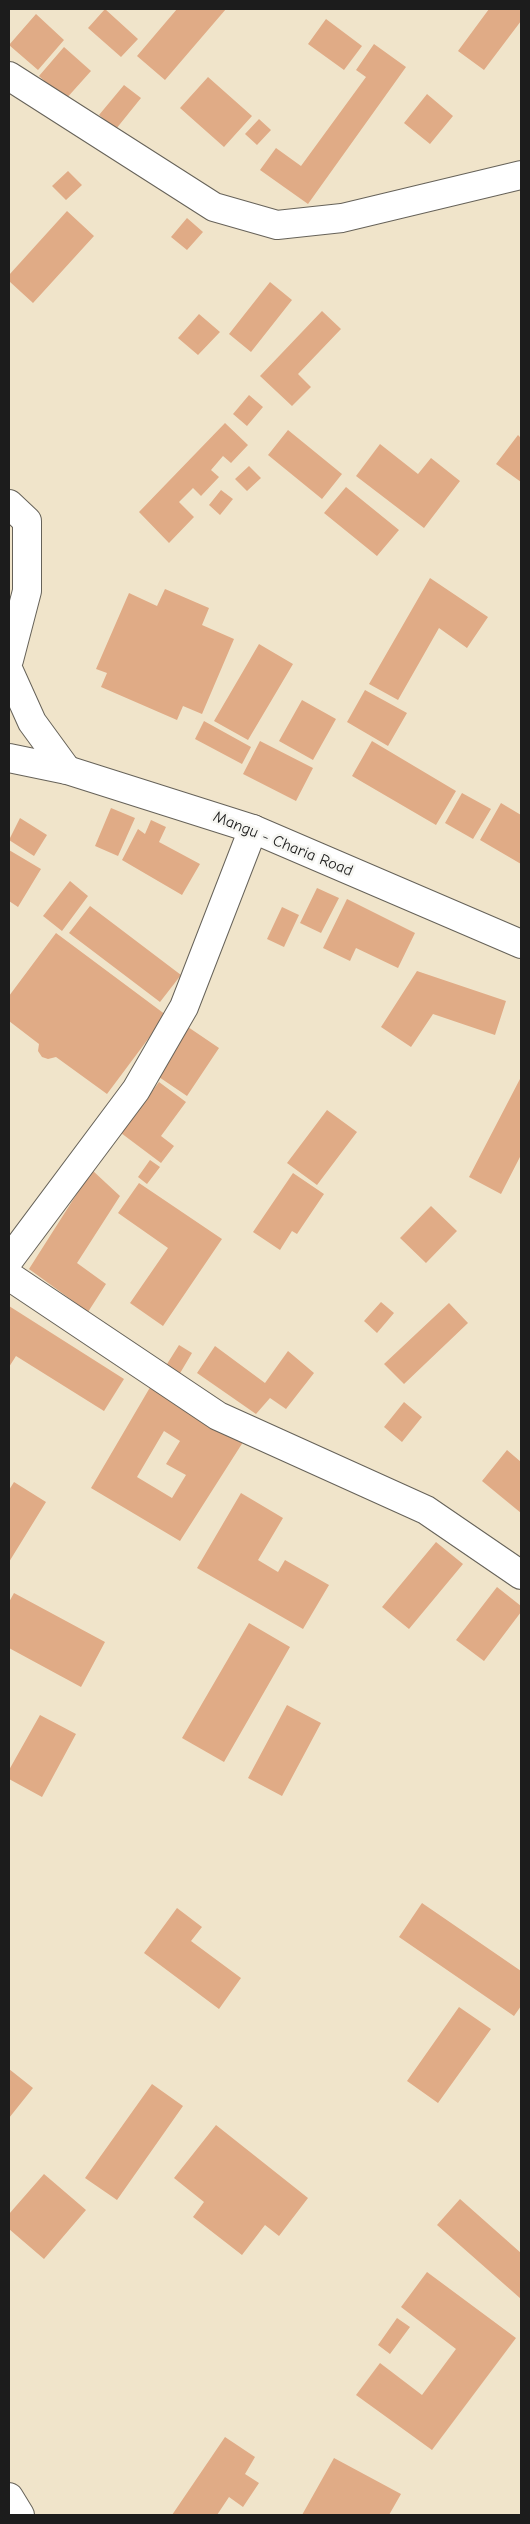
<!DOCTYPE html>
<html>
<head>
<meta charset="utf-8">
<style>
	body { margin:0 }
	#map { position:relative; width:530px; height:2524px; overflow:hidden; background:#f0e4ca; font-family:"Comic Neue",sans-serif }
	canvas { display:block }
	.frame { position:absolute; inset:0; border:10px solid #1c1c1c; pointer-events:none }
</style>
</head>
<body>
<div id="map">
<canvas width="530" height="2524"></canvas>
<div class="frame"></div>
</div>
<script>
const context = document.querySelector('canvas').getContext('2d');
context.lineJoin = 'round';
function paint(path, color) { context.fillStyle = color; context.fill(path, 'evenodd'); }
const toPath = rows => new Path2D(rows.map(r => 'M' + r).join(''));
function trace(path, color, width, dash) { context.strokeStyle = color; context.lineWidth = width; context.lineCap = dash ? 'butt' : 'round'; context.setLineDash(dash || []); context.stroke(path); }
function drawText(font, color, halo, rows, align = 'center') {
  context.font = font + ' "Comic Neue",sans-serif'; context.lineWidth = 5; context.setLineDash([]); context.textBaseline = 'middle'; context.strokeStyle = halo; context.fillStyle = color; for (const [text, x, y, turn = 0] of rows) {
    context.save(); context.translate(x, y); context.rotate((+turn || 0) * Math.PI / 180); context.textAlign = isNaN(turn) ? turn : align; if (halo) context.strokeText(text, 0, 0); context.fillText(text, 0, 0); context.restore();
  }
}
paint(toPath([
	[105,9,138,39,121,57,88,28],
	[177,9,226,9,165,80,137,56],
	[489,9,521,9,521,21,484,70,458,51],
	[36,14,64,40,38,70,9,45],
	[326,19,362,46,344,70,308,44],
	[374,44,406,67,308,204,260,170,276,148,301,166,366,77,356,70],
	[64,47,91,71,65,100,39,76],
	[208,77,252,116,224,147,180,108],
	[124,85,141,98,116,129,99,115],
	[427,94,453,116,430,144,404,123],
	[259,119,271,130,257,145,245,134],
	[68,171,82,185,66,200,52,186],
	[67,211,94,236,33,303,9,281,9,275],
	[187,218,203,232,187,250,171,237],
	[270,282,292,300,251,352,229,334],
	[322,311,341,329,298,374,311,387,292,406,260,376],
	[199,314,220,332,198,355,178,338],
	[249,395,263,407,247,426,233,414],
	[225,423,248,445,231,463,223,456,211,470,219,477,201,496,193,488,179,502,194,517,169,543,139,512],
	[288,430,342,474,322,499,268,455],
	[518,435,521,438,521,482,496,464],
	[380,444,418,474,431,458,460,481,424,528,356,476],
	[249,466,261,478,247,491,235,479],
	[346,487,399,530,377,556,324,513],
	[221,490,233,499,220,515,209,505],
	[430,578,488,617,467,648,439,628,398,700,369,684],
	[165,589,209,608,202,625,234,639,202,714,183,706,177,720,101,687,107,673,96,669,129,593,157,606],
	[259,644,293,664,248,740,214,721],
	[365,690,407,713,388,746,347,722],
	[302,700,336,719,313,760,279,741],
	[204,721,251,747,242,764,195,739],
	[260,741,313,768,296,801,243,774],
	[372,741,456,791,436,825,352,776],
	[462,793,491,809,473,839,445,823],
	[501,803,521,815,521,864,480,840],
	[111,808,135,818,118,856,95,846],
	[20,818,47,835,34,856,9,840],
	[151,820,166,827,159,842,200,864,182,895,122,860,138,829,145,834],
	[9,850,41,869,18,907,9,901],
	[70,881,88,896,62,931,43,916],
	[317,888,339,898,321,933,300,923],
	[347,899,415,933,398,968,356,948,350,961,323,948],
	[90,906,181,975,160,1002,69,933],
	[282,907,299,915,284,947,267,939],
	[56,933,166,1015,107,1094,56,1057,48,1059,42,1057,38,1051,39,1044,9,1021,9,996],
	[417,971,506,1001,495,1035,433,1014,411,1047,381,1027],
	[188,1027,219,1048,187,1096,156,1075],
	[521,1077,521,1155,501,1194,469,1177],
	[159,1082,186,1102,161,1136,174,1146,161,1163,121,1133],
	[327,1110,357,1132,317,1185,287,1163],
	[150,1160,160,1167,147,1184,138,1177],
	[92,1170,120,1196,77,1263,106,1284,88,1312,29,1269],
	[293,1173,324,1194,297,1234,292,1231,280,1250,253,1232],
	[139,1183,222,1239,163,1326,130,1303,168,1248,118,1213],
	[431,1206,457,1231,426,1263,400,1238],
	[381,1302,394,1313,377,1333,364,1321],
	[449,1303,468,1323,404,1384,384,1364],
	[9,1306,124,1379,104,1411,16,1356,9,1367],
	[179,1345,192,1353,176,1380,162,1372],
	[215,1346,265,1383,288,1351,314,1373,286,1409,270,1398,256,1414,197,1373],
	[152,1384,245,1439,180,1541,91,1488],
	[164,1431,180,1441,166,1464,186,1475,172,1498,137,1477],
	[404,1402,422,1417,402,1442,384,1427],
	[507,1450,521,1462,521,1513,482,1481],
	[14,1482,46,1502,9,1562,9,1490],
	[241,1493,283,1518,258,1560,278,1572,285,1560,329,1585,303,1629,197,1568],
	[436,1542,463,1564,409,1629,382,1607],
	[497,1587,521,1606,521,1612,484,1661,456,1640],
	[14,1593,105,1642,81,1687,9,1648,9,1602],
	[249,1623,290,1647,224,1762,182,1738],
	[287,1705,321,1723,282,1796,248,1778],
	[40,1715,76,1734,42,1797,9,1779,9,1770],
	[422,1903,521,1971,521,2006,514,2016,399,1937],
	[177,1908,202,1927,191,1941,241,1978,219,2009,144,1953],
	[459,2007,491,2029,438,2103,407,2081],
	[9,2069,33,2088,9,2118],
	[152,2084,183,2106,117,2200,85,2178],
	[216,2125,308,2198,279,2236,265,2225,242,2255,193,2217,204,2202,174,2178],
	[44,2174,86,2210,44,2259,9,2229,9,2214],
	[460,2199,521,2253,521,2299,437,2225],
	[427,2272,516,2338,432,2450,356,2395,380,2363,422,2395,456,2349,401,2307],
	[397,2318,410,2327,390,2354,378,2345],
	[225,2437,255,2457,245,2474,259,2483,243,2507,229,2497,217,2515,172,2515],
	[334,2458,401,2494,389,2515,302,2515]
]), '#e0ab86');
const minor = toPath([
	[9,76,214,207,277,225,342,218,521,175],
	[9,504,27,521,27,591,9,660],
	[9,671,32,722,67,770],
	[9,1260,136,1090,184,1007,253,829],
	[9,1276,218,1416,426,1510,521,1575],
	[9,2497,20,2515]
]);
const tertiary = toPath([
	[9,758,67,770,253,829,521,944]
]);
trace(minor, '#666259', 30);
trace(tertiary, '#666259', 30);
trace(minor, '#fff', 28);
trace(tertiary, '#fff', 28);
drawText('16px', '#1c1c1c', '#f6f6f2', [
	["Mangu - Charia Road",283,844,22]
]);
</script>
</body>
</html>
